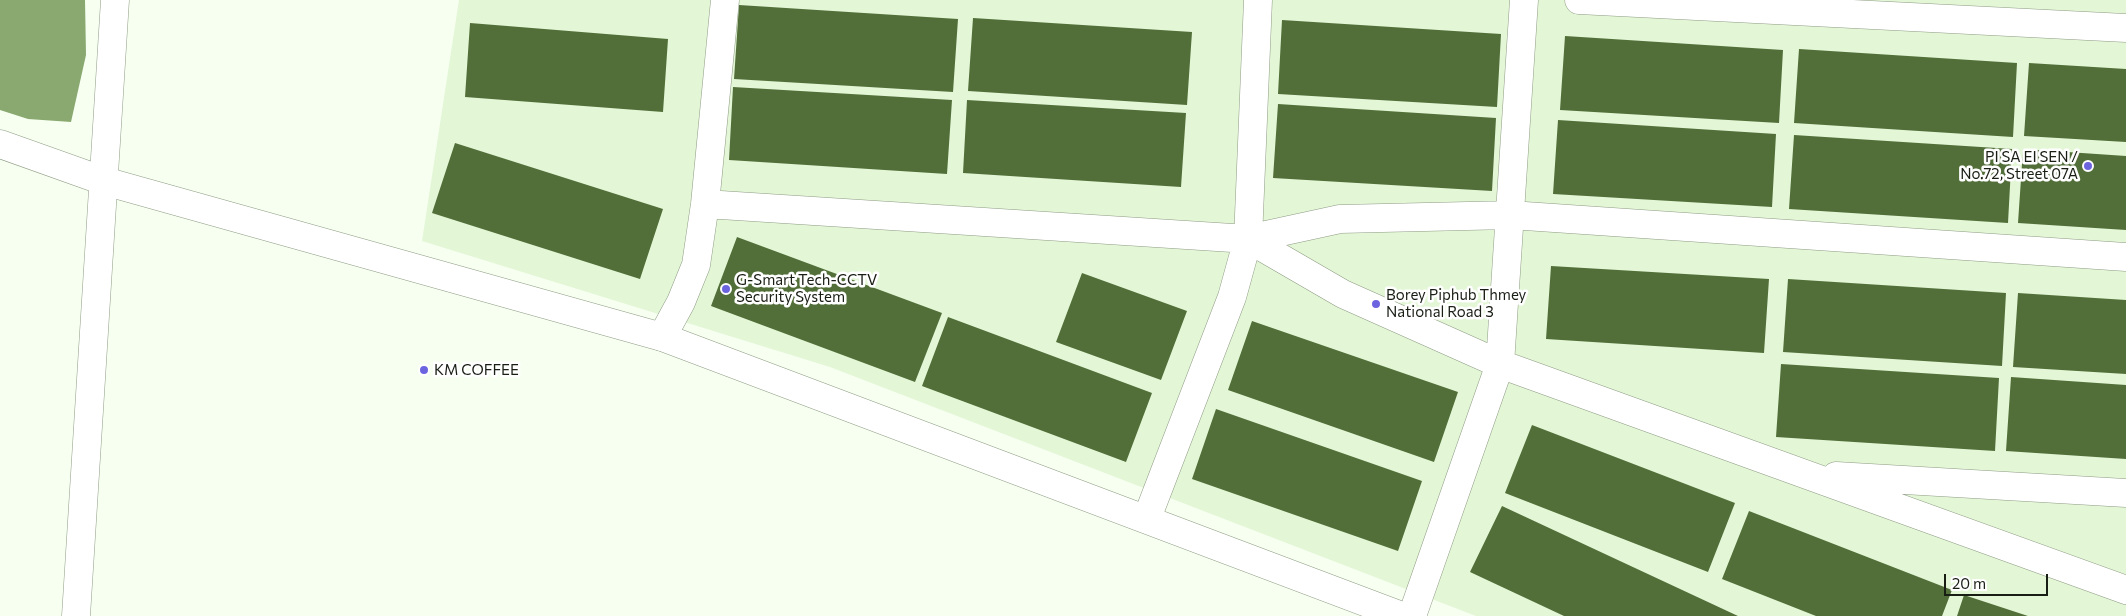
<!DOCTYPE html>
<html>
<head>
<meta charset="utf-8">
<style>
	body { margin:0 }
	#map { position:relative; width:2126px; height:616px; overflow:hidden; background:#f6fff0; font-family:Commissioner,sans-serif }
	canvas { display:block }
	.scale { position:absolute; left:1944px; top:574px; width:104px; height:22px; box-sizing:border-box; border:2px solid #191e15; border-top:0; padding-left:6px; font-size:15px; line-height:18px; white-space:nowrap; color:#191e15; -webkit-text-stroke:4px #fff; paint-order:stroke }
</style>
</head>
<body>
<div id="map">
<canvas width="2126" height="616"></canvas>
<div class="scale">20 m</div>
</div>
<script>
const context = document.querySelector('canvas').getContext('2d');
context.lineJoin = 'round';
function paint(path, color) { context.fillStyle = color; context.fill(path, 'evenodd'); }
const toPath = rows => new Path2D(rows.map(r => 'M' + r).join(''));
function trace(path, color, width, dash) { context.strokeStyle = color; context.lineWidth = width; context.lineCap = dash ? 'butt' : 'round'; context.setLineDash(dash || []); context.stroke(path); }
function drawText(font, color, halo, rows, align = 'center') {
  context.font = font + ' Commissioner,sans-serif'; context.lineWidth = 5; context.setLineDash([]); context.textBaseline = 'middle'; context.strokeStyle = halo; context.fillStyle = color; for (const [text, x, y, turn = 0] of rows) {
    context.save(); context.translate(x, y); context.rotate((+turn || 0) * Math.PI / 180); context.textAlign = isNaN(turn) ? turn : align; if (halo) context.strokeText(text, 0, 0); context.fillText(text, 0, 0); context.restore();
  }
}
paint(toPath([
	[459,0,2126,0,2126,616,1476,616,830,367,422,241]
]), '#e3f6d6');
paint(toPath([
	[0,0,85,0,86,55,71,122,28,119,0,110]
]), '#8aa971');
paint(toPath([
	[739,5,958,19,953,92,734,79],
	[973,18,1192,32,1187,105,968,91],
	[1282,20,1501,34,1497,107,1278,94],
	[470,23,668,39,663,112,465,97],
	[1565,36,1783,50,1779,123,1560,110],
	[1799,49,2017,63,2013,137,1794,123],
	[2029,63,2126,69,2126,142,2024,136],
	[733,87,952,100,947,174,729,160],
	[967,100,1186,113,1181,187,963,173],
	[1278,104,1496,118,1492,191,1273,178],
	[1558,120,1776,134,1772,207,1553,194],
	[1794,135,2012,149,2008,223,1789,209],
	[455,143,663,209,640,279,432,213],
	[2023,149,2126,156,2126,230,2018,223],
	[737,237,942,313,915,382,711,306],
	[1551,266,1769,279,1764,353,1546,339],
	[1082,273,1187,311,1161,380,1056,342],
	[1788,279,2006,293,2002,366,1783,352],
	[2018,293,2126,300,2126,374,2013,367],
	[948,317,1152,393,1126,462,922,386],
	[1252,321,1458,392,1434,462,1228,390],
	[1781,364,1999,378,1995,451,1776,437],
	[2011,377,2126,385,2126,459,2006,451],
	[1216,409,1422,481,1398,551,1192,479],
	[1532,425,1735,503,1708,572,1505,493],
	[1502,506,1738,616,1564,616,1470,572],
	[1749,511,1952,590,1942,616,1816,616,1722,579],
	[1964,595,2028,616,1957,616]
]), '#526f39');
const minor = toPath([
	[1579,0,2126,28],
	[705,204,1248,239,1343,294,1500,364,2126,590],
	[1248,239,1340,219,1510,215,2126,257],
	[662,337,681,302,696,265,705,204,725,0],
	[1836,476,2126,493],
	[1147,518,1232,297,1248,239,1258,0],
	[76,616,115,0],
	[1412,616,1500,364,1524,0]
]);
const tertiary = toPath([
	[0,144,104,181,662,337,1402,616]
]);
trace(minor, '#8f9c85', 29);
trace(tertiary, '#8f9c85', 29);
trace(minor, '#fff', 28);
trace(tertiary, '#fff', 28);
for (const [x, y, r, color] of [
	[2088,166,5,"#6b64de"],
	[726,289,5,"#6b64de"],
	[1376,304,5,"#6b64de"],
	[424,370,5,"#6b64de"]
]) { const dot = new Path2D(); dot.arc(x, y, r, 0, 2 * Math.PI); context.fillStyle = color; context.fill(dot); trace(dot, '#fff', 2); }
drawText('15px', '#191e15', '#fff', [
	["PI SA EI SEN /",2078,157,"right"],
	["No.72, Street 07A",2078,174,"right"],
	["G-Smart Tech-CCTV",736,280],
	["Security System",736,297],
	["Borey Piphub Thmey",1386,295],
	["National Road 3",1386,312],
	["KM COFFEE",434,370]
], 'left');
</script>
</body>
</html>
